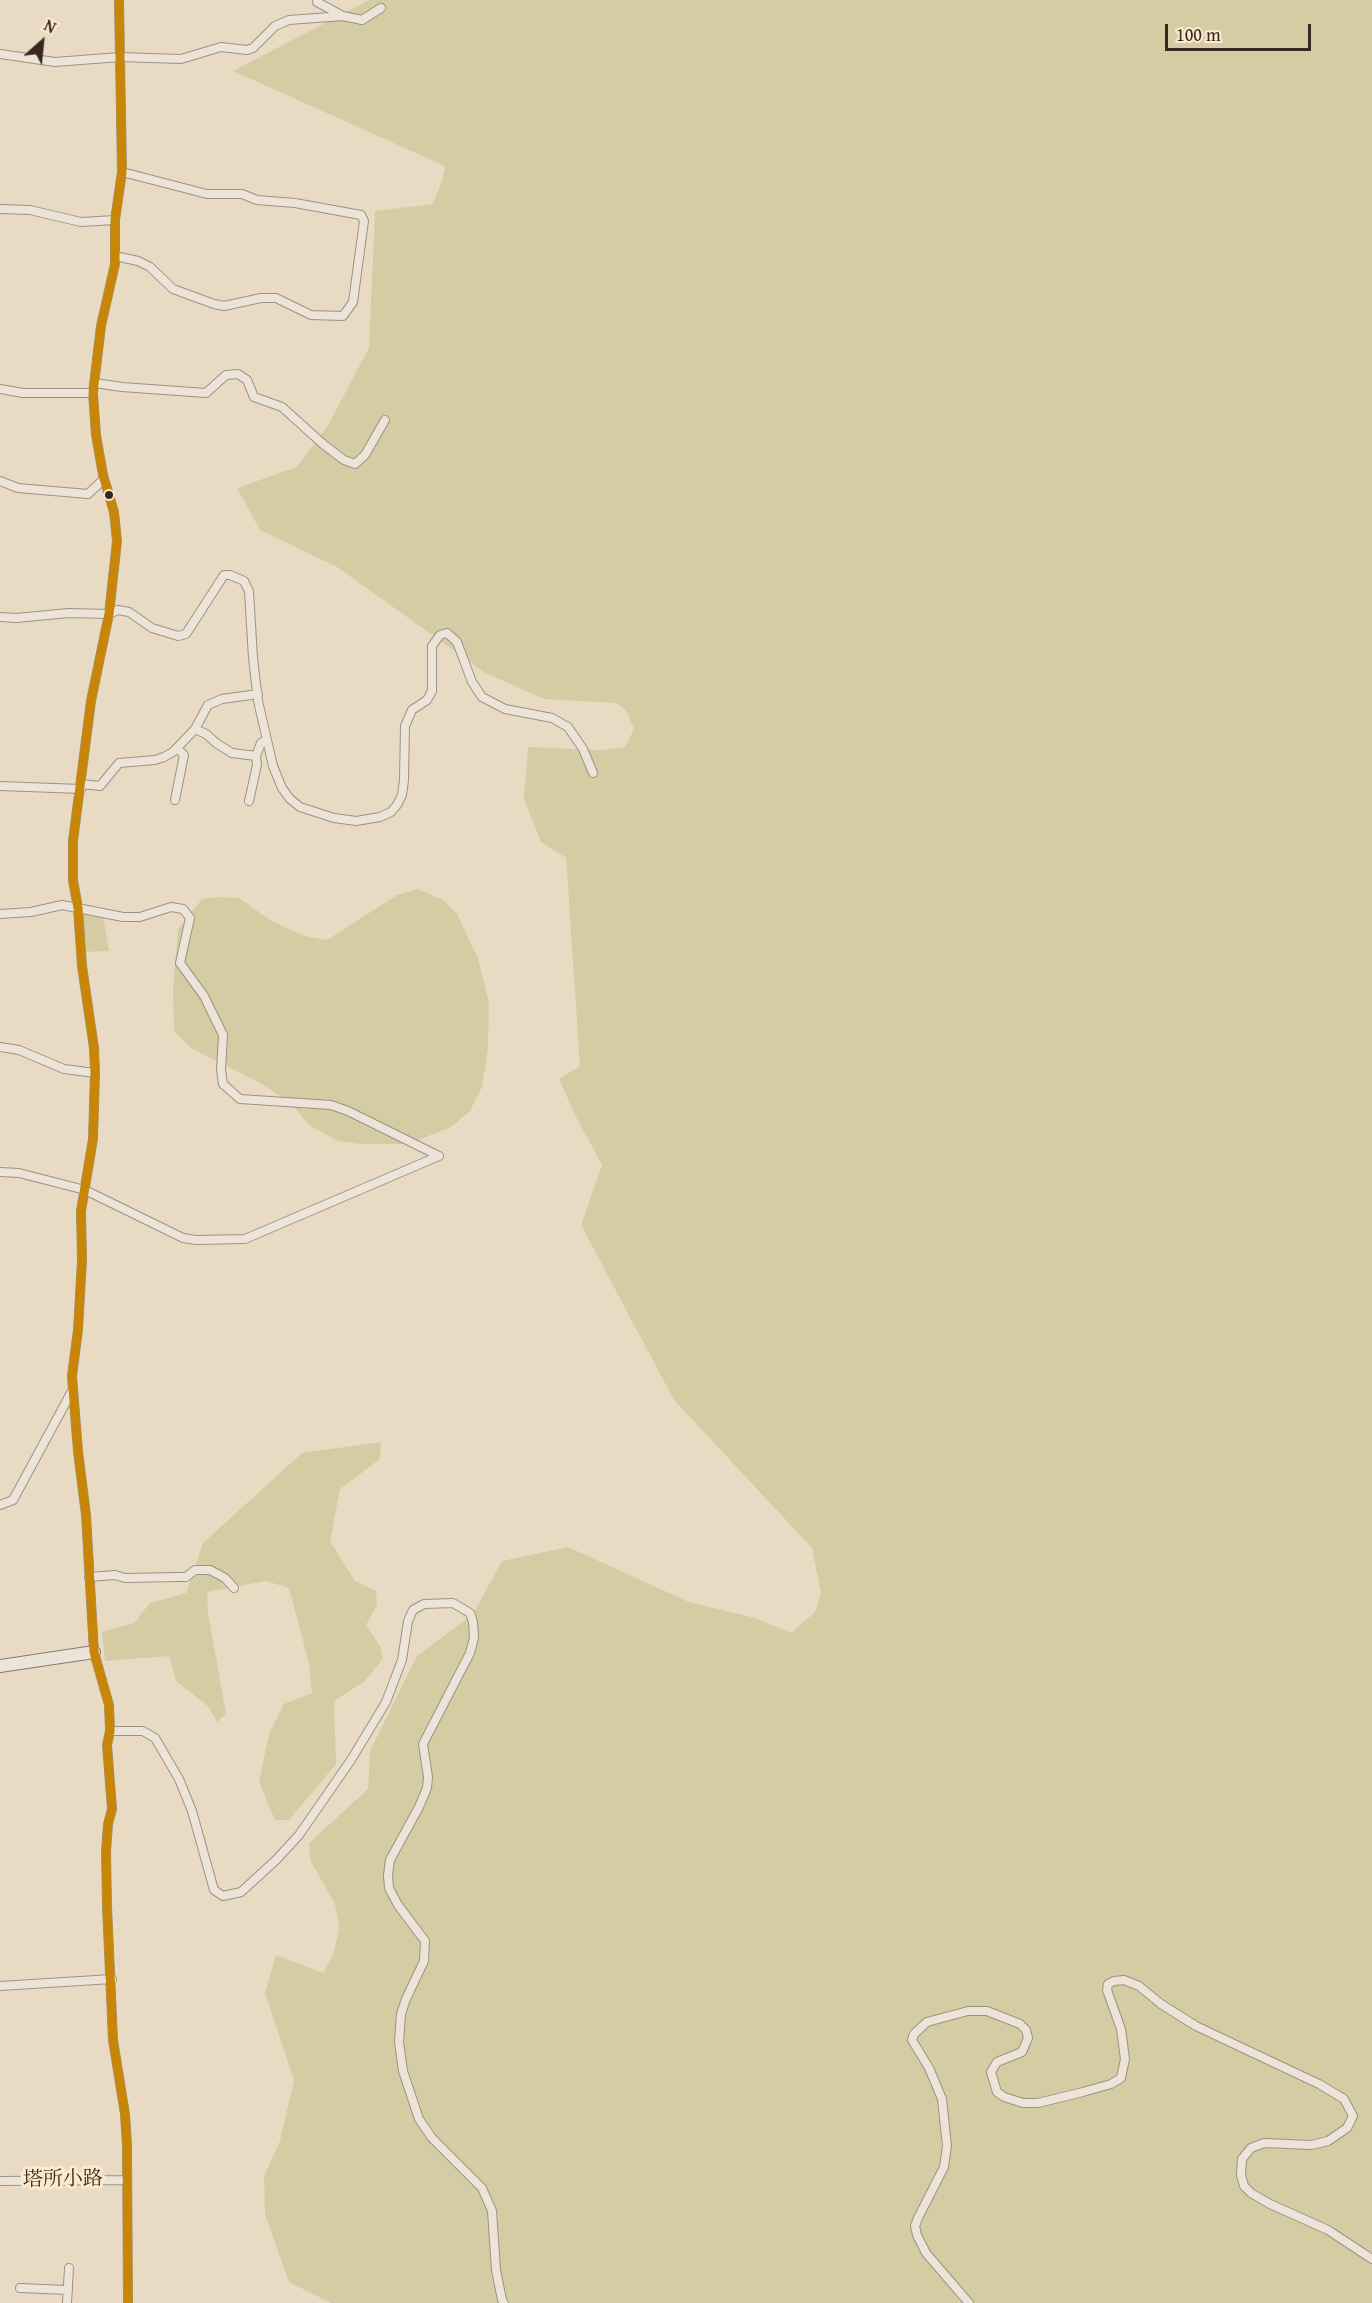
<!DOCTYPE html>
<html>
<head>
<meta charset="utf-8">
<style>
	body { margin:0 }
	#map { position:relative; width:1372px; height:2303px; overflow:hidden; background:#e9dbc3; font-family:"Gentium Book Plus",serif }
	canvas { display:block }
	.north { position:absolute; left:12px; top:12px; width:60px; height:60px; -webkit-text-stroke:4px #fbeace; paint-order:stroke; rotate:27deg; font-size:16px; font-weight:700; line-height:24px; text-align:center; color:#382720 }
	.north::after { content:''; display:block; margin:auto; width:21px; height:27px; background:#382720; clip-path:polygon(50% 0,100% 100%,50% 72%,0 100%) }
	.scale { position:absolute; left:1165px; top:24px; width:146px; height:27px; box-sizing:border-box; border:3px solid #382720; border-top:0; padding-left:8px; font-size:18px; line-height:21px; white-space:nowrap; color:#382720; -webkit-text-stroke:4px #fbeace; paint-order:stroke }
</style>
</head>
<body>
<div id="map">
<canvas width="1372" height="2303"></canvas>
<div class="north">N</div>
<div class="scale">100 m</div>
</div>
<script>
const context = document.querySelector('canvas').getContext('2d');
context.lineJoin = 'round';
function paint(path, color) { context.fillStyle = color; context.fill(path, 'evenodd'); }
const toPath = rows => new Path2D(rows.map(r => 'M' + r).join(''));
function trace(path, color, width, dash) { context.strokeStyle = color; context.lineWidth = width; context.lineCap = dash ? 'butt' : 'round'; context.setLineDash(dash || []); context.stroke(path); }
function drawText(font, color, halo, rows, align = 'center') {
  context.font = font + ' "Gentium Book Plus","Noto Serif JP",serif'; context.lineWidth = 6; context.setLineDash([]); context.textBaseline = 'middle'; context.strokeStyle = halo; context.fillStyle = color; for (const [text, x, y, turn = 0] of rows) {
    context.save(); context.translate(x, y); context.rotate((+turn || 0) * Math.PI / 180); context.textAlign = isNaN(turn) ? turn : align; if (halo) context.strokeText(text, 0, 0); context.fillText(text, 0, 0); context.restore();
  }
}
paint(toPath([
	[369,0,1372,0,1372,2303,331,2303,289,2282,265,2214,264,2176,280,2141,294,2080,265,1993,276,1955,323,1973,334,1953,339,1928,335,1904,310,1860,309,1843,368,1789,370,1751,417,1656,473,1614,502,1561,568,1547,689,1602,755,1618,791,1633,815,1612,821,1593,812,1548,674,1400,581,1225,602,1165,576,1117,559,1079,580,1066,566,858,541,842,524,799,528,747,601,750,625,747,634,729,626,710,616,703,544,699,484,672,337,567,260,530,237,488,297,467,328,425,369,348,375,211,433,204,442,181,445,166,233,71],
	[418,889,443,900,457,914,478,958,489,1003,488,1048,482,1087,470,1111,451,1127,408,1144,360,1144,338,1141,309,1125,290,1102,260,1083,191,1048,174,1031,173,989,178,929,202,899,221,897,239,898,270,920,304,936,327,940,397,895],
	[81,913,103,916,109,951,84,952],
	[381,1442,380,1459,340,1489,330,1541,355,1581,376,1591,377,1605,366,1625,380,1646,383,1659,365,1681,334,1701,336,1764,289,1820,275,1820,259,1782,269,1734,284,1704,312,1693,309,1663,289,1588,266,1581,207,1592,208,1612,226,1714,217,1722,208,1706,176,1681,169,1656,105,1661,102,1632,134,1623,150,1603,186,1593,203,1543,302,1453]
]), '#d5cca3');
const street = toPath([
	[119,0,122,172,115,220,115,264,101,326,93,393,96,435,103,475,114,512,117,541,109,614,91,701,73,841,73,880,78,908,82,966,94,1048,95,1073,93,1139,81,1211,82,1260,78,1330,72,1376,78,1451,86,1515,94,1652,109,1705,110,1731,107,1745,112,1809,108,1824,106,1852,107,1906,113,2040,125,2114,127,2146,128,2303],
	[317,0,317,2,341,15],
	[0,54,55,62,120,57,181,59,221,47,247,50,253,48,275,26,289,20,343,16,362,20,381,8],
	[0,209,30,210,81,222,115,220],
	[115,256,138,261,150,267,173,289,214,304,224,306,261,298,276,298,311,315,343,316,353,302,364,221,361,215,295,203,257,200,242,194,207,194,122,172],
	[95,383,122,387,206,393,226,375,238,374,247,380,254,397,282,407,323,444,344,460,355,464,365,455,385,420],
	[0,389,23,393,93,393],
	[0,481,18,488,88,494,104,479],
	[0,617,16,618,69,613,109,614,118,610,129,612,152,628,178,636,186,634,224,575,230,575,244,581,249,591,253,658,258,701,273,766,282,788,290,799,300,807,334,818,356,821,380,817,391,812,397,805,402,795,404,780,405,726,412,710,427,700,432,691,432,646,440,635,447,633,457,642,472,682,482,697,505,709,552,718,568,727,583,749,593,773],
	[195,729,206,734,216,743,232,753,256,756,261,743,266,740],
	[81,784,100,786,119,763,155,760,164,757,173,752,195,729,208,705,222,699,258,694],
	[0,786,81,789],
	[175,800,184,755,177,748],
	[249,801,257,765,256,756],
	[0,914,31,912,62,905,123,917,140,917,171,907,183,909,190,918,180,963,204,996,223,1035,221,1070,223,1084,240,1099,331,1105,348,1111,439,1156],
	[0,1047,19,1050,64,1069,95,1073],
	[0,1172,19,1173,85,1190,183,1238,196,1240,245,1239,439,1156],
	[0,1505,13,1500,72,1391],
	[89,1577,115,1575,125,1578,178,1577,186,1577,195,1570,210,1570,225,1578,234,1588],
	[110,1731,143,1731,155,1738,179,1779,192,1811,214,1890,223,1896,241,1892,276,1860,299,1835,351,1760,386,1702,402,1660,408,1621,413,1610,424,1604,453,1603,470,1613,473,1622,474,1638,470,1653,423,1744,428,1777,427,1788,419,1807,390,1860,388,1875,389,1888,398,1905,425,1941,424,1961,406,1999,401,2014,399,2042,403,2071,419,2119,432,2138,482,2188,492,2211,496,2270,502,2300,504,2303],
	[0,1986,112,1979],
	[0,2181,126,2180],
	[20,2288,68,2290],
	[67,2303,69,2268],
	[969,2303,926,2253,917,2235,915,2226,918,2218,944,2167,947,2146,942,2099,929,2068,912,2040,914,2034,927,2022,968,2011,987,2011,1020,2024,1026,2030,1028,2038,1022,2052,997,2062,991,2072,997,2092,1004,2097,1023,2103,1038,2103,1083,2092,1111,2084,1121,2078,1125,2059,1121,2029,1107,1990,1108,1984,1114,1981,1124,1980,1139,1986,1161,2004,1196,2026,1319,2084,1344,2099,1353,2116,1347,2128,1328,2141,1311,2145,1264,2143,1251,2148,1242,2159,1241,2175,1244,2186,1251,2193,1270,2204,1328,2230,1372,2259]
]);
const secondary = toPath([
	[0,1666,94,1652]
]);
trace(street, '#9c9284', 10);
trace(secondary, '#837a6e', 14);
trace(street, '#ece4d9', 8);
trace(secondary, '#ece4d9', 12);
trace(toPath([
	[119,0,122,172,115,220,115,264,101,326,93,393,96,435,103,475,114,512,117,541,109,614,91,701,73,841,73,880,78,908,82,966,94,1048,95,1073,93,1139,81,1211,82,1260,78,1330,72,1376,78,1451,86,1515,94,1652,109,1705,110,1731,107,1745,112,1809,108,1824,106,1852,107,1906,113,2040,125,2114,127,2146,128,2303]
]), '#c78608', 9);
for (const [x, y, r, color] of [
	[109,495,5,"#382720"]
]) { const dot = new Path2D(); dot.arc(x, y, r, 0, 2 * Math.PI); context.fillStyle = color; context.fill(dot); trace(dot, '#fbeace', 2); }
drawText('20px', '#382720', '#fbeace', [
	["塔所小路",63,2180,-1]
]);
</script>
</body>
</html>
